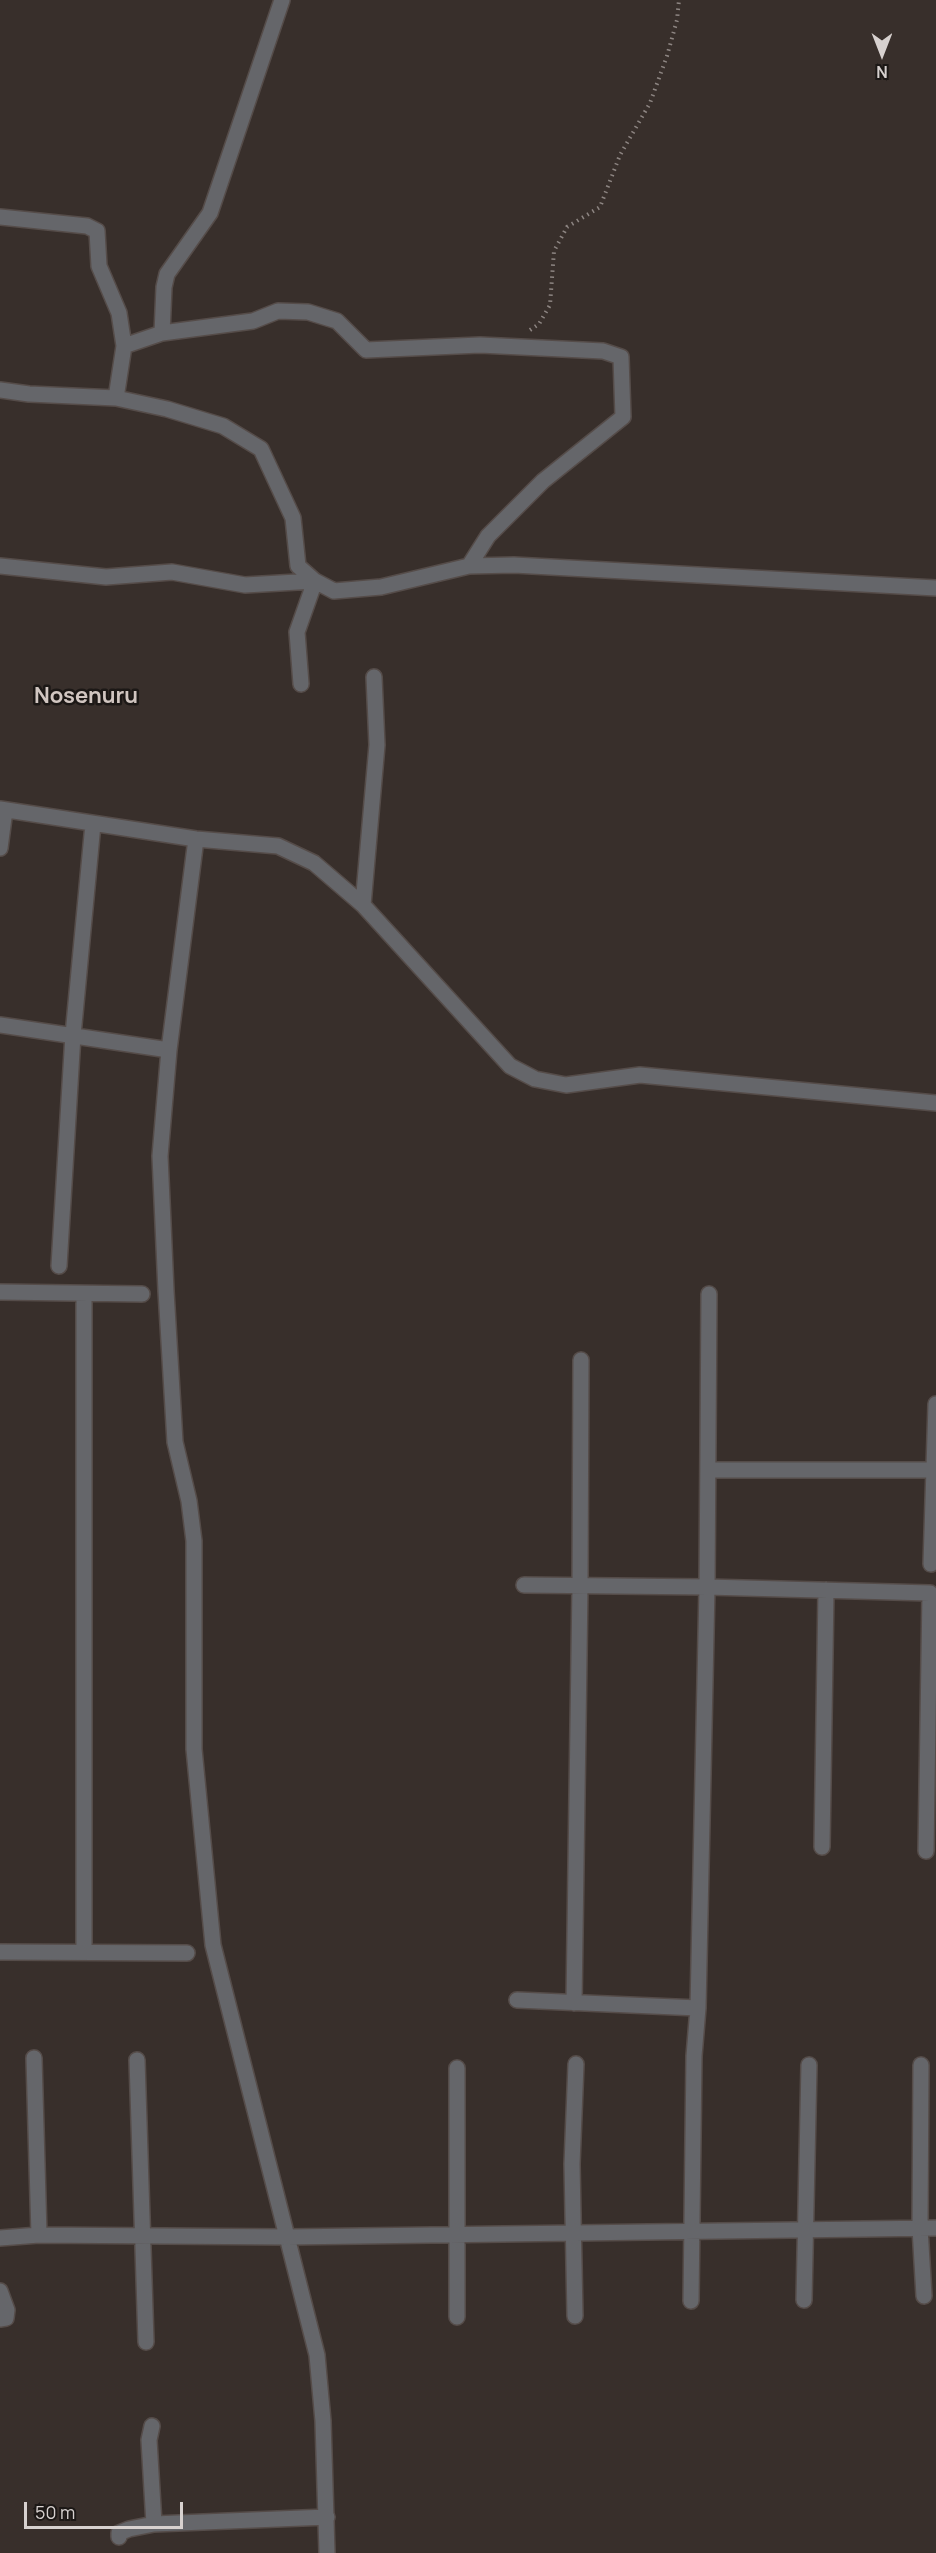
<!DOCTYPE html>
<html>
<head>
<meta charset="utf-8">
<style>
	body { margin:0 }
	#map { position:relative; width:936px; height:2553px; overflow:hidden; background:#382f2b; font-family:Manrope,sans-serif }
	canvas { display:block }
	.north { position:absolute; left:852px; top:24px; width:60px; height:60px; -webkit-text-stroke:4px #1c1816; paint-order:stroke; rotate:180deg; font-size:16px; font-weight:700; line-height:24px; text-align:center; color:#d7d1cf }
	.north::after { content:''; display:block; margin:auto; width:21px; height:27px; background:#d7d1cf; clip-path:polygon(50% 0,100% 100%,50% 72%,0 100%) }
	.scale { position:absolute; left:24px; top:2502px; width:159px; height:27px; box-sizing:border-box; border:3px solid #d7d1cf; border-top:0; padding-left:8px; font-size:18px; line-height:21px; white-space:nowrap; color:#d7d1cf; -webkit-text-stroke:4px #1c1816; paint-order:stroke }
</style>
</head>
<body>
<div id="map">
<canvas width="936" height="2553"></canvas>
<div class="north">N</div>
<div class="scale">50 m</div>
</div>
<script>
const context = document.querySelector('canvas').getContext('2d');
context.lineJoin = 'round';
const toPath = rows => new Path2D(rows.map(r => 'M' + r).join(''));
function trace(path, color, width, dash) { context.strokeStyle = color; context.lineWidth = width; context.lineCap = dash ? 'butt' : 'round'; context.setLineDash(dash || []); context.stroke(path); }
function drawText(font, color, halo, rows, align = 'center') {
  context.font = font + ' Manrope,sans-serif'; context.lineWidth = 5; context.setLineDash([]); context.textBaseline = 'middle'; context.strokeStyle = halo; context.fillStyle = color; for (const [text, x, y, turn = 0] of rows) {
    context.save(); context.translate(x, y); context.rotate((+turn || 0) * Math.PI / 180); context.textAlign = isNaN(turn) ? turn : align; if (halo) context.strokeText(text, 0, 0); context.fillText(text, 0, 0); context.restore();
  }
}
const minor = toPath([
	[0,217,87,226,97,231,99,266,119,313,124,346],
	[162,333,164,287,167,274,210,213,282,0],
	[0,390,29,394,116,398,167,409,223,426,261,449,293,518,298,566,315,581,334,591,381,587,469,566,514,565,936,588],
	[116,398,124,346,162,333,253,321,278,311,308,312,337,321,366,350,480,345,603,351,621,357,623,417,543,481,488,536,469,566],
	[0,566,106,577,172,572,245,585,315,581,297,632,301,684],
	[0,809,196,839,278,846,314,863,363,905,510,1066,535,1079,566,1085,640,1075,936,1103],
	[196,839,169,1050,160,1156,166,1291,175,1442,189,1501,194,1541,194,1749,213,1945,317,2355,323,2421,327,2553],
	[0,848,5,810],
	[363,905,377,745,374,677],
	[0,1025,169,1050],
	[59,1266,73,1035,93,824],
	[0,1292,142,1294],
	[708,1470,934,1470],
	[931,1564,936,1404],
	[524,1585,707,1587,930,1593,926,1851],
	[822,1847,826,1590],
	[0,1952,187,1953],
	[84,1952,84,1295],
	[517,2000,698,2008],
	[574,2003,580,1586,581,1360],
	[34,2058,39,2235],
	[137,2060,146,2342],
	[921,2065,920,2228,924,2296],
	[457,2068,457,2317],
	[0,2238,39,2235,288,2237,936,2228],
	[0,2291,7,2310,6,2318,0,2319],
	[804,2300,809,2065],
	[691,2301,694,2056,698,2008,707,1587,709,1294],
	[575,2316,572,2164,576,2064],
	[152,2426,149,2440,154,2524],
	[119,2537,119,2533,129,2529,154,2524,327,2517]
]);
trace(minor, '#554c49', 18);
trace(toPath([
	[530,330,539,324,550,305,554,251,567,227,600,207,620,155,650,103,667,56,677,20,679,0]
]), '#8d8582', 4, [1.5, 4.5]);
trace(minor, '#65666a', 15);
drawText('bold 22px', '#d1c6c1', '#1c1816', [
	["Nosenuru",86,697]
]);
</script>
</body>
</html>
